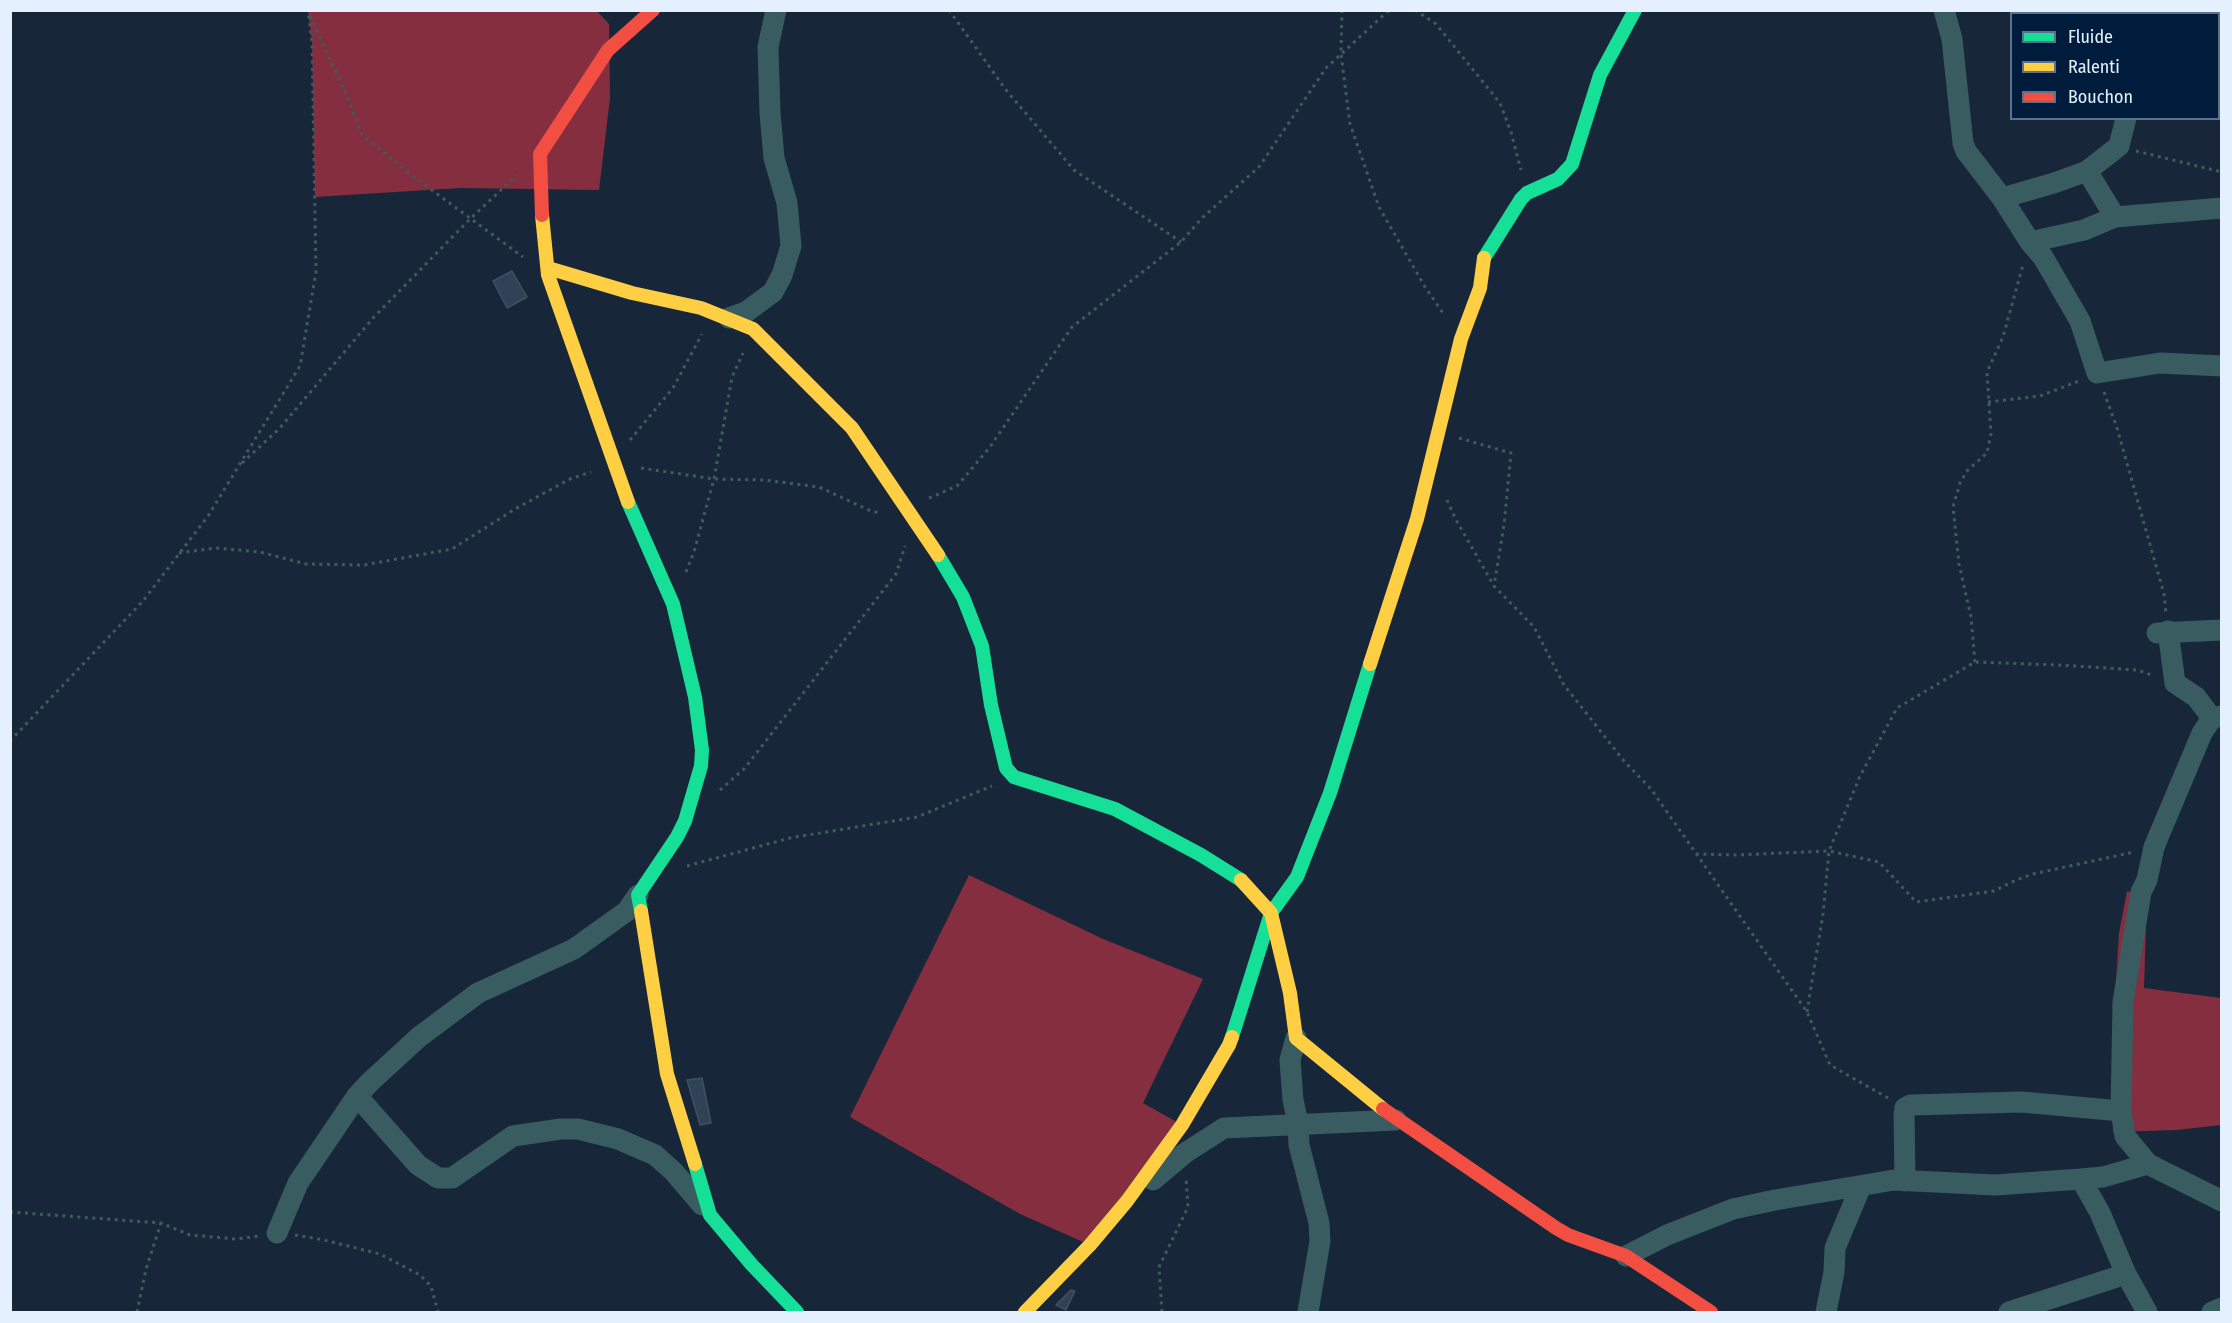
<!DOCTYPE html>
<html>
<head>
<meta charset="utf-8">
<style>
	body { margin:0 }
	#map { position:relative; width:2232px; height:1323px; overflow:hidden; background:#172739; font-family:"Fira Sans Condensed",sans-serif }
	canvas { display:block }
	.frame { position:absolute; inset:0; border:12px solid #e5f0fe; pointer-events:none }
	.legend { position:absolute; left:2010px; top:12px; width:210px; height:108px; box-sizing:border-box; background:#001c3d; border:2px solid #5c718a; margin:0; padding:8px 10px; list-style:none; font-size:18px; color:#e5f0fe }
	.legend li { display:flex; align-items:center; gap:12px; height:30px }
	.legend b { width:30px; border:2px solid #5c718a }
</style>
</head>
<body>
<div id="map">
<canvas width="2232" height="1323"></canvas>
<div class="frame"></div>
<ul class="legend">
<li><b style="height:8px;background:#16e098"></b>Fluide</li>
<li><b style="height:8px;background:#ffcf43"></b>Ralenti</li>
<li><b style="height:8px;background:#f24e42"></b>Bouchon</li>
</ul>
</div>
<script>
const context = document.querySelector('canvas').getContext('2d');
context.lineJoin = 'round';
function paint(path, color) { context.fillStyle = color; context.fill(path, 'evenodd'); }
const toPath = rows => new Path2D(rows.map(r => 'M' + r).join(''));
function trace(path, color, width, dash) { context.strokeStyle = color; context.lineWidth = width; context.lineCap = dash ? 'butt' : 'round'; context.setLineDash(dash || []); context.stroke(path); }
paint(toPath([
	[308,11,597,11,609,24,610,98,599,190,460,188,315,197,312,42],
	[969,875,1103,939,1203,979,1143,1103,1182,1125,1090,1245,1020,1214,850,1117],
	[2127,891,2147,895,2144,988,2221,998,2221,1125,2176,1130,2113,1132,2115,998,2119,933]
]), '#842e40');
const building = toPath([
	[512,271,527,297,507,308,493,281,512,271],
	[702,1078,711,1123,700,1125,687,1080,702,1078],
	[1071,1290,1075,1291,1066,1310,1056,1305,1071,1290]
]);
paint(building, '#304255');
trace(building, '#434f5f', 1.5);
trace(toPath([
	[949,10,1006,90,1074,170,1181,242],
	[1342,10,1341,54,1350,124,1379,207,1425,287,1445,316],
	[1415,10,1436,24,1500,103,1511,132,1521,170],
	[310,16,347,96,362,135,414,177,523,257],
	[2136,151,2222,172],
	[2104,392,2117,428,2164,594,2166,613],
	[1988,402,2040,396,2079,381],
	[1459,438,1511,453,1504,525,1494,586],
	[630,440,673,388,702,334],
	[242,463,279,429,374,317,470,219,517,175],
	[641,468,714,479,764,480,819,487,871,511,880,513],
	[929,498,957,486,990,447,1072,327,1181,242,1202,218,1259,167,1326,68,1387,12,1391,10],
	[1447,500,1455,518,1494,586,1534,627,1564,685,1624,761,1651,789,1807,1012,1830,1065,1888,1098],
	[179,553,215,548,260,552,306,564,364,565,452,549,515,509,570,479,591,472],
	[686,572,694,552,714,479,732,377,743,353],
	[1975,662,1971,617,1959,564,1953,507,1960,483,1967,471,1987,453,1991,434,1987,372,2003,337,2023,265],
	[10,741,143,601,208,516,300,366,316,272,312,42,308,10],
	[720,790,744,769,896,574,905,546],
	[1696,854,1736,855,1829,851,1879,862,1916,902,1994,891,2016,880,2033,874,2134,852],
	[687,866,790,838,917,817,992,786],
	[1807,1012,1823,914,1829,851,1860,776,1897,708,1975,662,2059,665,2137,670,2154,676],
	[10,1212,161,1223,190,1235,236,1239,259,1236],
	[295,1235,324,1240,380,1254,420,1275,431,1286,438,1312],
	[137,1312,146,1269,161,1223],
	[1162,1312,1159,1267,1188,1207,1186,1177]
]), '#415a60', 3, [3, 4.5]);
trace(toPath([
	[1944,10,1952,39,1963,143,1966,151,2002,198,2030,242,2043,257,2080,321,2097,373,2160,363,2222,366],
	[2218,99,2222,102],
	[2087,171,2115,217],
	[2002,198,2054,183,2087,171,2119,146,2126,118],
	[2030,242,2084,230,2115,217,2222,208],
	[729,318,746,312,773,292,782,275,791,246,787,203,774,158,770,113,768,47,776,10],
	[2168,631,2175,683,2196,697,2212,718],
	[2157,633,2222,630],
	[2222,716,2212,718,2202,733,2154,847,2147,880,2141,892,2123,1002,2121,1111,2125,1136,2148,1164,2222,1201],
	[1296,1038,1290,1060,1293,1100,1298,1123,1299,1145,1319,1223,1320,1241,1308,1312],
	[357,1096,418,1165,438,1178,452,1178,513,1136,561,1129,578,1129,618,1139,655,1155,674,1172,702,1205],
	[2081,1179,2100,1213,2126,1274,2147,1312],
	[1153,1180,1185,1153,1224,1128,1396,1120],
	[1905,1181,1904,1115,1905,1108,1911,1105,2022,1102,2121,1111],
	[277,1233,298,1183,357,1096,370,1082,419,1037,478,993,574,949,627,911,638,895],
	[1626,1256,1667,1235,1733,1209,1775,1200,1894,1180,1995,1185,2081,1179,2103,1177,2148,1164],
	[1826,1312,1834,1272,1835,1248,1861,1186],
	[2009,1312,2126,1274],
	[2212,1312,2222,1308]
]), '#395c60', 21);
trace(toPath([
	[1484,258,1521,199,1527,193,1558,179,1572,164,1600,75,1635,10],
	[628,502,673,604,695,697,702,750,701,766,685,821,677,837,638,895,641,911],
	[938,555,963,597,982,646,991,705,1006,768,1014,777,1115,809,1201,855,1241,880],
	[1232,1037,1271,913,1297,877,1330,793,1370,664],
	[695,1164,710,1215,752,1265,797,1312]
]), '#16e098', 14);
trace(toPath([
	[542,215,548,275,628,502],
	[548,268,632,293,701,308,753,329,852,428,938,555],
	[1370,664,1417,519,1461,339,1480,288,1484,258],
	[1241,880,1271,913,1290,993,1296,1038,1383,1109],
	[641,911,667,1074,695,1164],
	[1025,1312,1090,1245,1127,1201,1182,1125,1229,1045,1232,1037]
]), '#ffcf43', 14);
trace(toPath([
	[542,215,540,154,608,50,653,10],
	[1383,1109,1556,1228,1568,1235,1626,1256,1711,1312]
]), '#f24e42', 14);
</script>
</body>
</html>
